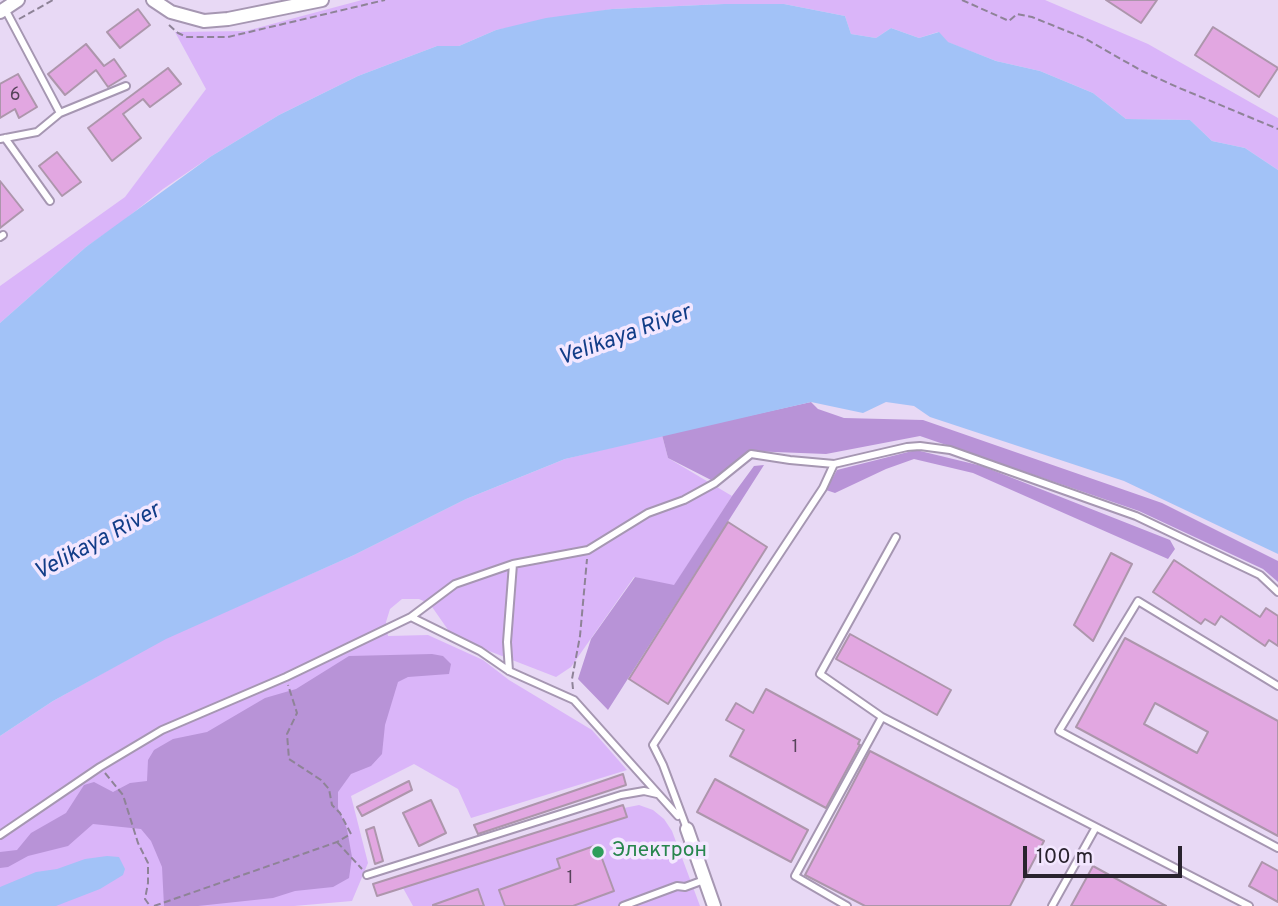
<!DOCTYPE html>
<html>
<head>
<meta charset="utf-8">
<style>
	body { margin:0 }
	#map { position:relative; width:1278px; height:906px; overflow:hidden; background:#e8d9f5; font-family:Overpass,sans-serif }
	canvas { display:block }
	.scale { position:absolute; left:1023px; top:846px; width:159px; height:32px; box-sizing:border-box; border:4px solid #29232e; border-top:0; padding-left:9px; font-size:21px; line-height:24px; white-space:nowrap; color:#29232e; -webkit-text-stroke:5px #f3e7ff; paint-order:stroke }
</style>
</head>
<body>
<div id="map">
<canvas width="1278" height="906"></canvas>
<div class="scale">100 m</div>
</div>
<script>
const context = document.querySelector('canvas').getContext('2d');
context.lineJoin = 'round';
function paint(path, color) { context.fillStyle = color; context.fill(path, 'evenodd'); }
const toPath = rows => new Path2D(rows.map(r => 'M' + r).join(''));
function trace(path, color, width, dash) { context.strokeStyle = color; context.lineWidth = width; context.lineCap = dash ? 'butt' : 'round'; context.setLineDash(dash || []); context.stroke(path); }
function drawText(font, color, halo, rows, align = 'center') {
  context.font = font + ' Overpass,sans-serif'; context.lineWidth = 7; context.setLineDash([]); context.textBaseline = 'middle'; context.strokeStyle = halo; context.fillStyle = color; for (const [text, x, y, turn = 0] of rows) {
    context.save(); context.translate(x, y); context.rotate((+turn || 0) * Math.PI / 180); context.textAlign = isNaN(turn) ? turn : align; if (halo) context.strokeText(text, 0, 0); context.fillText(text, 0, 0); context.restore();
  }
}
paint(toPath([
	[362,0,1045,0,1148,44,1278,118,1278,170,1245,148,1212,141,1190,120,1126,119,1093,93,1040,71,996,61,947,42,938,32,919,38,891,28,876,38,851,34,845,16,784,4,724,4,612,9,496,30,459,46,437,46,358,76,279,115,210,157,163,189,118,225,86,247,0,323,0,286,125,197,206,89,175,32,246,31],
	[662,435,668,458,732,496,674,586,634,577,571,667,556,677,453,637,430,604,419,599,402,599,390,609,386,622,388,636,428,635,483,660,509,680,592,730,627,770,471,818,458,789,414,764,351,796,368,863,352,901,294,906,0,906,0,736,53,701,166,638,354,555,466,499,565,459],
	[639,805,653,810,664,819,672,831,700,906,413,906,403,888,627,817,624,808]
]), '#dab5f9');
paint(toPath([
	[811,402,818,409,844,418,923,420,1162,503,1278,561,1278,582,1263,569,1139,511,920,436,826,454,750,451,713,481,668,458,662,435],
	[916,450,982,466,1170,540,1175,549,1168,559,973,473,914,459,886,469,835,493,826,490,837,470],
	[764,465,608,710,578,679,591,639,635,577,674,585,732,496,754,466],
	[432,654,443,656,451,664,449,674,408,677,398,682,385,725,382,754,371,766,351,774,338,792,338,808,347,829,352,857,349,878,333,887,295,891,273,898,198,906,164,906,162,867,151,841,141,829,93,824,68,846,28,856,8,867,0,868,0,852,17,850,31,833,66,813,84,785,94,782,113,792,130,783,147,781,148,760,154,750,173,739,207,732,265,698,296,689,349,656]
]), '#b893d7');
paint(toPath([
	[724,4,784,4,845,16,851,34,876,38,891,28,919,38,939,32,948,42,996,61,1040,71,1093,93,1126,119,1190,120,1212,141,1245,148,1278,170,1278,554,1124,481,930,417,914,406,886,402,863,413,811,402,565,459,466,499,354,555,166,639,53,701,0,736,0,323,86,247,210,157,279,115,358,76,437,46,459,46,496,30,546,18,612,9],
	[107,856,119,857,125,869,123,875,100,889,56,906,0,906,0,887,36,872,57,869,85,859]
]), '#a2c2f7');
const building = toPath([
	[1106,0,1157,0,1141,23,1106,0],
	[138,9,150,25,120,48,107,32,138,9],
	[1213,27,1278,68,1259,97,1195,55,1213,27],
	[86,44,104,66,114,59,126,76,108,87,96,70,65,95,48,74,86,44],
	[168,68,181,84,150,107,143,99,123,114,141,138,112,161,88,128,168,68],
	[18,74,37,107,19,118,15,109,0,118,0,84,18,74],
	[57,152,81,182,62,196,39,166,57,152],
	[0,181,23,210,0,228,0,181],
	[728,522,767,547,668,704,629,679,728,522],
	[1111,553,1132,564,1093,641,1074,625,1111,553],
	[1174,560,1260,617,1266,608,1278,616,1278,646,1269,640,1265,646,1221,616,1215,625,1205,619,1201,624,1153,592,1174,560],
	[850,634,951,690,937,715,836,659,850,634],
	[1125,638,1278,721,1278,836,1076,727,1125,638],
	[1155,703,1208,732,1197,753,1144,724,1155,703],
	[766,689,860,740,858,744,860,745,826,808,730,756,744,730,726,720,736,703,753,713,766,689],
	[870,751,1044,841,1010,906,865,906,805,875,870,751],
	[623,774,626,785,478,834,474,825,623,774],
	[715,779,808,830,791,862,697,812,715,779],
	[409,781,412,790,362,816,357,807,409,781],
	[431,800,446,833,419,846,403,813,431,800],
	[623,805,627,817,377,896,373,884,623,805],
	[374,827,383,861,375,864,366,830,374,827],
	[597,845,614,891,573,906,505,906,499,890,560,868,557,859,597,845],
	[1262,862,1278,871,1278,902,1249,886,1262,862],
	[1093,866,1166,906,1071,906,1093,866],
	[478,889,484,906,433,906,433,905,478,889]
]);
paint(building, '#e2a7e1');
trace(building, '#ad96ac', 2);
const service = toPath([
	[60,113,126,86],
	[5,138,50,201],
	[0,139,37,132,60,113,5,9],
	[0,237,3,235],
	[411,617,480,651,509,671,574,700,678,816],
	[509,671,507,642,513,564],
	[1278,686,1138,601,1059,731,1278,848],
	[882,717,820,674,896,537],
	[687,829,663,765,653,745,823,488,834,464],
	[0,835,100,767,162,730,286,677,411,617,455,584,513,564,588,550,648,513,684,500,715,483,751,454,790,460,834,464,907,447,920,446,950,450,1136,516,1260,575,1278,592],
	[367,875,621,795,644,791,657,794],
	[623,906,677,886,685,887,704,880],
	[847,906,795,876,882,717,1249,906],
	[1052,906,1096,827]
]);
const minor = toPath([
	[153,0,171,12,204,21,228,19,322,0],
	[0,12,18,0],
	[687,829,714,906]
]);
trace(service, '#a697b2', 10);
trace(minor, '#a697b2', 16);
trace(toPath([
	[962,0,1009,21,1017,14,1032,17,1084,38,1142,71,1177,87,1278,129],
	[19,19,53,0],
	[169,25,178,33,187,37,228,37,385,0],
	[573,689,572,679,580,636,587,559],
	[105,773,123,795,138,843,148,863,148,883,145,899,150,906],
	[337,842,362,869],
	[154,906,337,842,351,834,340,813,332,805,329,789,321,780,289,759,287,734,297,713,288,685]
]), '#8e8397', 2, [7, 3.5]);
trace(service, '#fff', 6);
trace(minor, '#fff', 12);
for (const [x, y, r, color] of [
	[598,852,7,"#2e9e5b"]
]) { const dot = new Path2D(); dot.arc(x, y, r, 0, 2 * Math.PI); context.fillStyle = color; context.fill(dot); trace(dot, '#f3e7ff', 2.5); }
drawText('18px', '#57445b', null, [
	["6",15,96],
	["1",795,748],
	["1",570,879]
]);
drawText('21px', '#27864d', '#f3e7ff', [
	["Электрон",612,852]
], 'left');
drawText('italic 23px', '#123d88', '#f3e7ff', [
	["Velikaya River",625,337,-20],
	["Velikaya River",98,543,-28]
]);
</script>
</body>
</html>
